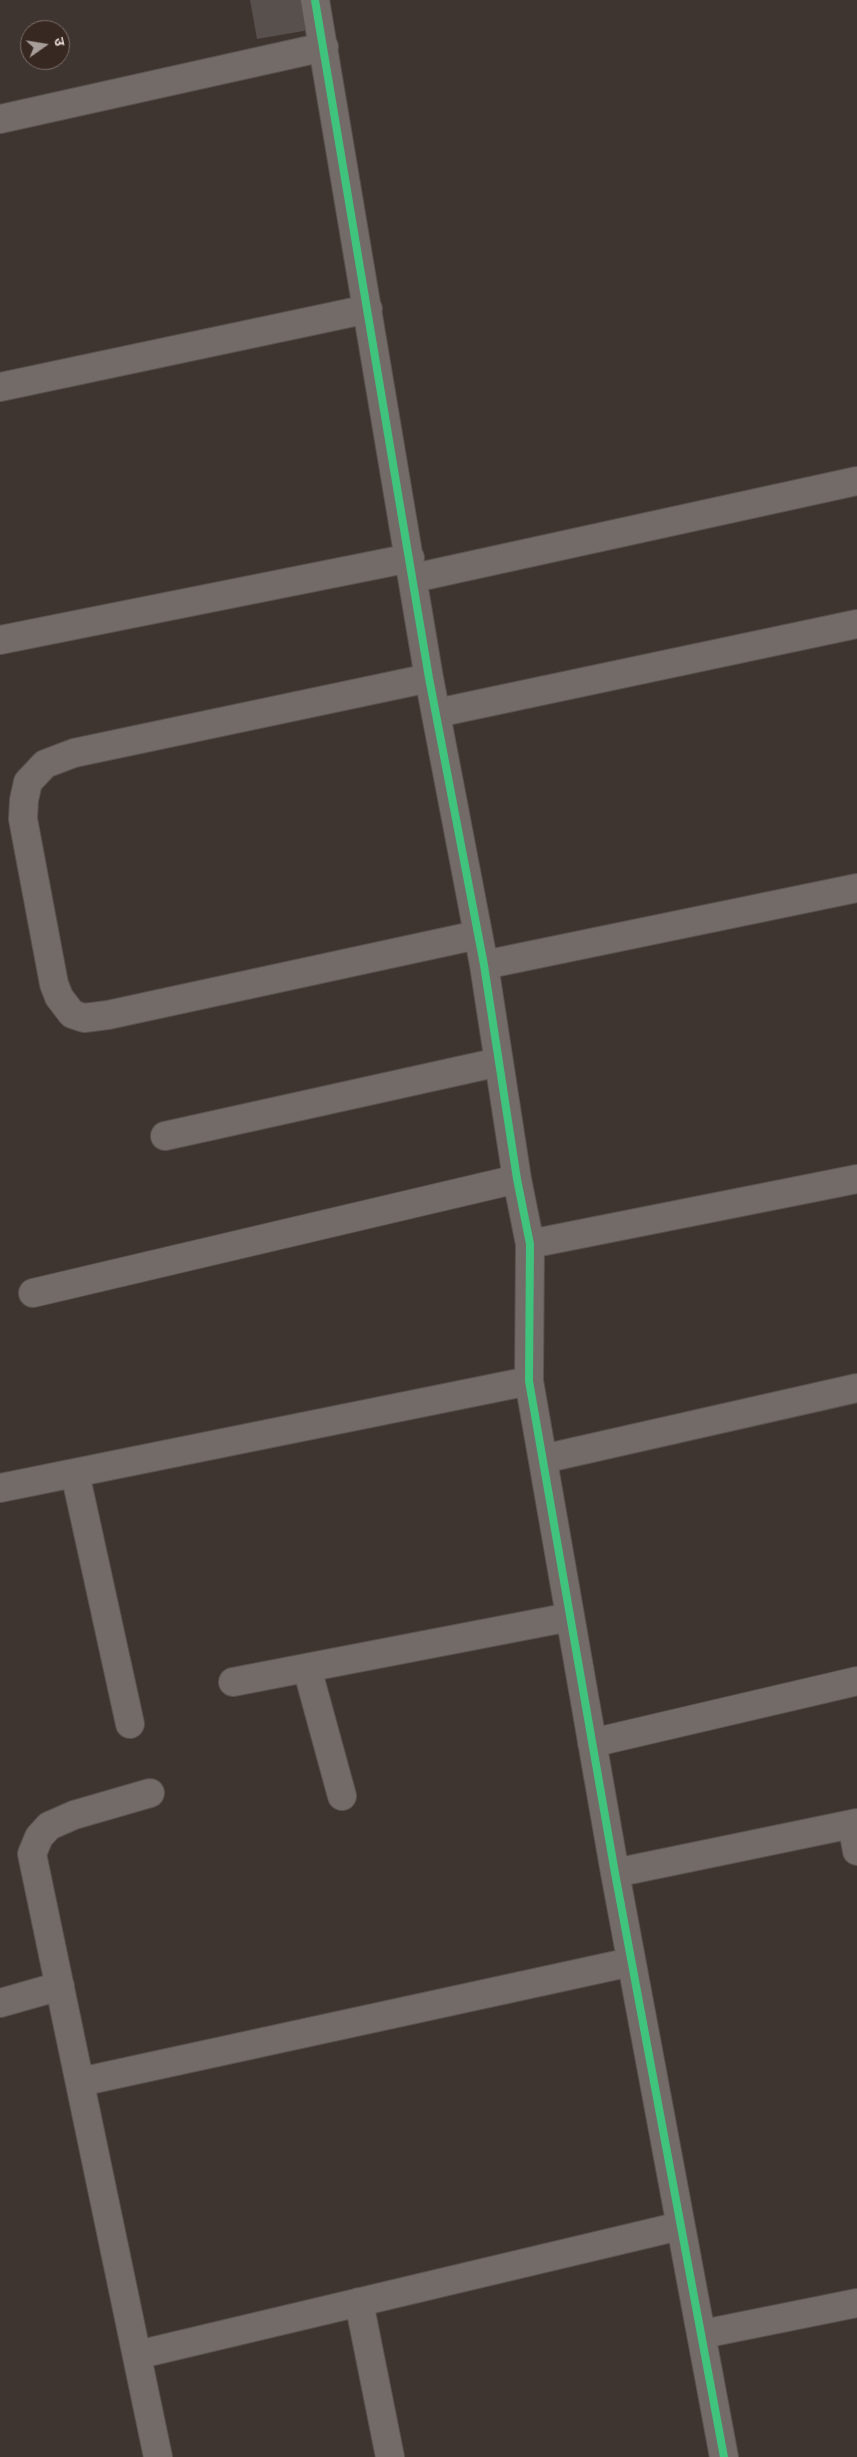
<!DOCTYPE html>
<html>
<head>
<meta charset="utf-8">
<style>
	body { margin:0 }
	#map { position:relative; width:857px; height:2457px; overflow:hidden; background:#3e3531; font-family:Figtree,"Noto Sans Devanagari",sans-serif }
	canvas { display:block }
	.north { position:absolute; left:20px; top:20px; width:50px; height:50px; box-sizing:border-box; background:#382822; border:1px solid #7b6d68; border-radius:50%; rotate:77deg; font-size:14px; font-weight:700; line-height:20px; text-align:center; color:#e0d5d1 }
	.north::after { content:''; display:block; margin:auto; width:18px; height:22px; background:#a79d99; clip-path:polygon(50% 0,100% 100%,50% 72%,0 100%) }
</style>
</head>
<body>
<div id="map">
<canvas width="857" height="2457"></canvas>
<div class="north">उ</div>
</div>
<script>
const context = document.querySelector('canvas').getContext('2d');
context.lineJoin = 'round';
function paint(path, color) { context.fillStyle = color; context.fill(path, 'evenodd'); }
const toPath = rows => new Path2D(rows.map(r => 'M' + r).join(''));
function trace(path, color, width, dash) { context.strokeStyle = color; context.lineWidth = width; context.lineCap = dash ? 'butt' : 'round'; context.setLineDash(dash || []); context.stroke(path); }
paint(toPath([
	[250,0,310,0,315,29,257,39]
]), '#57504d');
const minor = toPath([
	[315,0,429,678,484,965,517,1179,530,1244,529,1381,615,1873,724,2457],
	[0,119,324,47],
	[0,387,368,309],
	[414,578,857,481],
	[0,640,410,558],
	[429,678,74,753,45,764,28,782,24,800,23,819,54,984,59,997,72,1014,84,1018,108,1015,477,935],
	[437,713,857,624],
	[484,965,857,888],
	[165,1136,499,1062],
	[530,1244,857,1179],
	[33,1293,517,1179],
	[543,1459,857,1388],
	[75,1473,130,1724],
	[0,1488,529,1381],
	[307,1668,342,1796],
	[233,1682,570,1617],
	[592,1743,857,1681],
	[150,1793,74,1815,49,1826,39,1837,32,1854,158,2457],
	[852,1824,857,1851],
	[615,1873,857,1823],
	[0,2003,60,1986],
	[80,2082,631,1962],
	[359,2302,390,2457],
	[703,2334,857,2303],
	[137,2355,680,2226]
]);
trace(minor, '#59524e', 30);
trace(minor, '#726b68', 28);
trace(toPath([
	[315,0,429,678,484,965,517,1179,530,1244,529,1381,615,1873,724,2457]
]), '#40c37c', 8);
</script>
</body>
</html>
